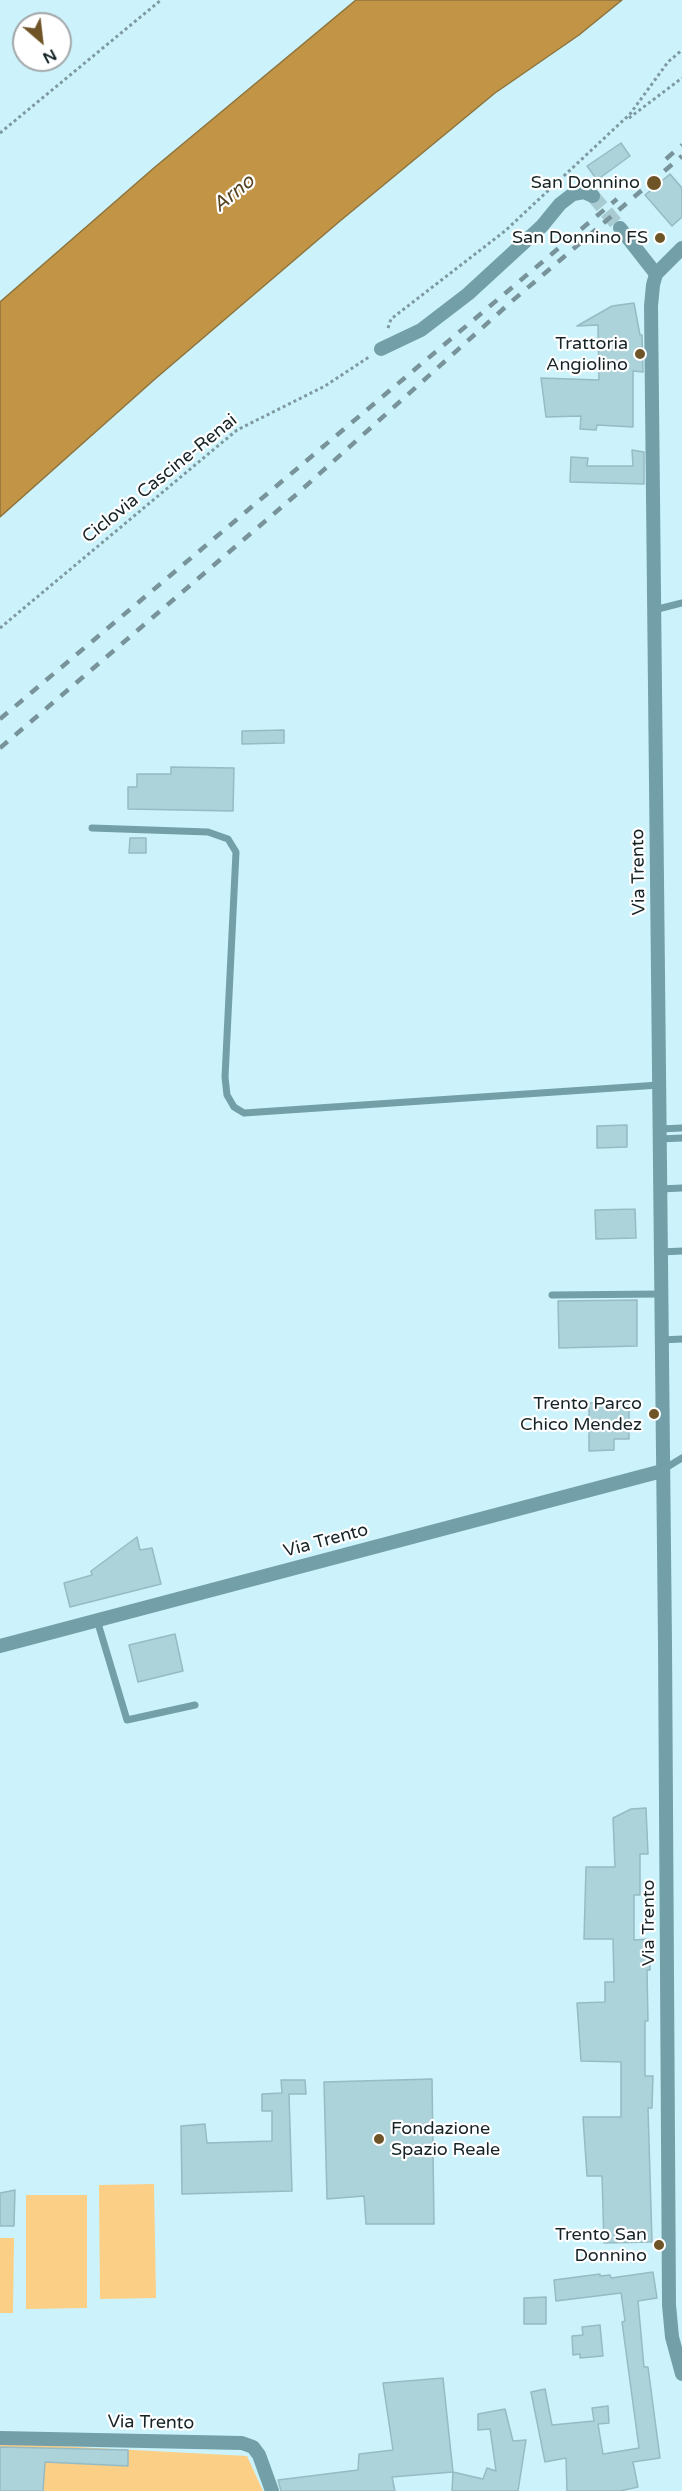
<!DOCTYPE html>
<html>
<head>
<meta charset="utf-8">
<style>
	body { margin:0 }
	#map { position:relative; width:682px; height:2491px; overflow:hidden; background:#ccf3fb; font-family:"Varela Round",sans-serif }
	canvas { display:block }
	.north { position:absolute; left:12px; top:12px; width:60px; height:60px; box-sizing:border-box; background:#fff; border:2px solid #a2a7a9; border-radius:50%; rotate:152deg; font-size:16px; font-weight:700; line-height:24px; text-align:center; color:#162428 }
	.north::after { content:''; display:block; margin:auto; width:21px; height:27px; background:#6e5426; clip-path:polygon(50% 0,100% 100%,50% 72%,0 100%) }
</style>
</head>
<body>
<div id="map">
<canvas width="682" height="2491"></canvas>
<div class="north">N</div>
</div>
<script>
const context = document.querySelector('canvas').getContext('2d');
context.lineJoin = 'round';
function paint(path, color) { context.fillStyle = color; context.fill(path, 'evenodd'); }
const toPath = rows => new Path2D(rows.map(r => 'M' + r).join(''));
function trace(path, color, width, dash) { context.strokeStyle = color; context.lineWidth = width; context.lineCap = dash ? 'butt' : 'round'; context.setLineDash(dash || []); context.stroke(path); }
function drawText(font, color, halo, rows, align = 'center') {
  context.font = font + ' "Varela Round",sans-serif'; context.lineWidth = 4.5; context.setLineDash([]); context.textBaseline = 'middle'; context.strokeStyle = halo; context.fillStyle = color; for (const [text, x, y, turn = 0] of rows) {
    context.save(); context.translate(x, y); context.rotate((+turn || 0) * Math.PI / 180); context.textAlign = isNaN(turn) ? turn : align; if (halo) context.strokeText(text, 0, 0); context.fillText(text, 0, 0); context.restore();
  }
}
paint(toPath([
	[154,2184,156,2298,100,2299,99,2185],
	[26,2195,87,2195,87,2308,26,2309],
	[0,2238,14,2238,13,2313,0,2313],
	[0,2443,247,2456,263,2491,0,2491]
]), '#fbcf85');
const water = toPath([
	[356,0,622,0,579,35,495,93,340,221,155,379,0,517,0,302,155,167,356,0]
]);
paint(water, '#c29546');
trace(water, '#8e733d', 1.5);
const building = toPath([
	[621,143,630,156,597,180,587,166,621,143],
	[670,174,682,188,682,217,672,226,645,195,670,174],
	[634,303,640,335,642,335,643,372,633,371,633,427,597,425,596,430,580,429,581,416,546,417,541,378,599,380,598,325,577,326,612,306,634,303],
	[632,450,644,452,644,484,570,482,571,457,588,458,587,466,633,466,632,450],
	[284,730,284,743,242,744,242,731,284,730],
	[171,767,234,768,233,811,128,809,128,787,137,787,137,774,171,774,171,767],
	[130,838,146,838,146,853,129,853,130,838],
	[627,1125,627,1147,597,1148,597,1126,627,1125],
	[635,1209,636,1238,596,1239,595,1210,635,1209],
	[637,1300,637,1346,559,1348,558,1301,637,1300],
	[589,1403,629,1403,629,1439,614,1439,614,1450,589,1451,589,1403],
	[137,1537,140,1550,152,1548,161,1584,70,1607,64,1583,92,1575,91,1571,137,1537],
	[175,1634,183,1671,138,1682,129,1645,175,1634],
	[646,1808,648,1854,640,1854,640,1895,634,1895,634,1940,650,1939,650,1970,647,1970,648,2021,645,2021,645,2076,653,2076,652,2108,648,2108,652,2242,604,2243,602,2176,587,2176,583,2117,621,2117,621,2062,581,2061,577,2003,605,2002,605,1982,614,1982,613,1939,584,1939,586,1867,615,1867,613,1818,631,1809,646,1808],
	[432,2079,434,2224,366,2224,364,2196,327,2199,324,2082,432,2079],
	[281,2080,305,2080,306,2094,289,2094,292,2191,182,2194,181,2126,205,2124,207,2143,272,2141,272,2111,262,2111,262,2094,282,2093,281,2080],
	[15,2190,14,2226,0,2226,0,2193,15,2190],
	[653,2272,657,2298,638,2301,644,2367,648,2367,660,2458,633,2462,638,2487,620,2491,567,2491,566,2458,545,2462,531,2392,545,2389,552,2425,594,2421,592,2408,608,2406,609,2423,598,2424,603,2454,639,2448,622,2322,625,2321,621,2293,556,2301,554,2280,600,2274,600,2276,610,2275,611,2278,653,2272],
	[546,2297,546,2324,524,2324,524,2298,546,2297],
	[600,2325,603,2356,580,2358,580,2354,573,2355,572,2336,583,2335,582,2327,600,2325],
	[443,2378,453,2472,392,2477,395,2491,281,2491,278,2480,358,2470,359,2454,393,2450,383,2383,443,2378],
	[505,2409,513,2441,526,2440,518,2491,452,2491,453,2472,483,2479,487,2468,496,2471,490,2429,478,2430,478,2414,505,2409],
	[0,2447,128,2450,128,2466,45,2462,43,2491,0,2491,0,2447]
]);
paint(building, '#acd2da');
trace(building, '#96bbc3', 1.5);
trace(toPath([
	[593,196,620,228]
]), '#a8cad1', 14, [14, 7]);
trace(toPath([
	[629,118,682,78],
	[0,133,161,0],
	[388,328,391,319,505,231,630,114,668,62,682,50],
	[0,628,237,430,325,386,369,357]
]), '#7e9aa0', 3, [3, 3]);
trace(toPath([
	[654,610,682,603],
	[92,828,208,832,228,839,236,852,225,1077,227,1095,234,1107,244,1113,659,1085],
	[659,1129,682,1128],
	[659,1139,682,1138],
	[660,1189,682,1188],
	[661,1252,682,1251],
	[552,1295,660,1294],
	[661,1340,682,1339],
	[664,1469,682,1458],
	[97,1620,127,1720,195,1705]
]), '#739fa9', 7);
trace(toPath([
	[620,228,656,274],
	[682,248,656,274,653,285,651,306,665,1642,669,2305,672,2337,682,2374],
	[381,349,421,330,468,294,542,226,560,204,573,194,584,192,593,196],
	[0,1646,662,1471],
	[0,2438,242,2443,253,2447,259,2455,272,2491]
]), '#739fa9', 14);
trace(toPath([
	[666,159,682,145],
	[0,719,617,199],
	[0,748,298,493,511,302,682,156]
]), '#78949a', 4.5, [10, 10]);
for (const [x, y, r, color] of [
	[654,183,8,"#6e5426"],
	[660,238,6,"#6e5426"],
	[640,354,6,"#6e5426"],
	[654,1414,6,"#6e5426"],
	[379,2139,6,"#6e5426"],
	[659,2245,6,"#6e5426"]
]) { const dot = new Path2D(); dot.arc(x, y, r, 0, 2 * Math.PI); context.fillStyle = color; context.fill(dot); trace(dot, '#fff', 2); }
drawText('18px', '#162428', '#fff', [
	["San Donnino",640,183],
	["San Donnino FS",648,238],
	["Trattoria",628,344],
	["Angiolino",628,365],
	["Trento Parco",642,1404],
	["Chico Mendez",642,1425],
	["Fondazione",391,2129,"left"],
	["Spazio Reale",391,2150,"left"],
	["Trento San",647,2235],
	["Donnino",647,2256]
], 'right');
drawText('18px', '#162428', '#fff', [
	["Ciclovia Cascine-Renai",160,479,-39],
	["Via Trento",639,872,-91],
	["Via Trento",326,1541,-15],
	["Via Trento",649,1923,-90],
	["Via Trento",151,2423,1]
]);
drawText('italic 20px', '#554220', '#fff', [
	["Arno",234,194,-39]
]);
</script>
</body>
</html>
